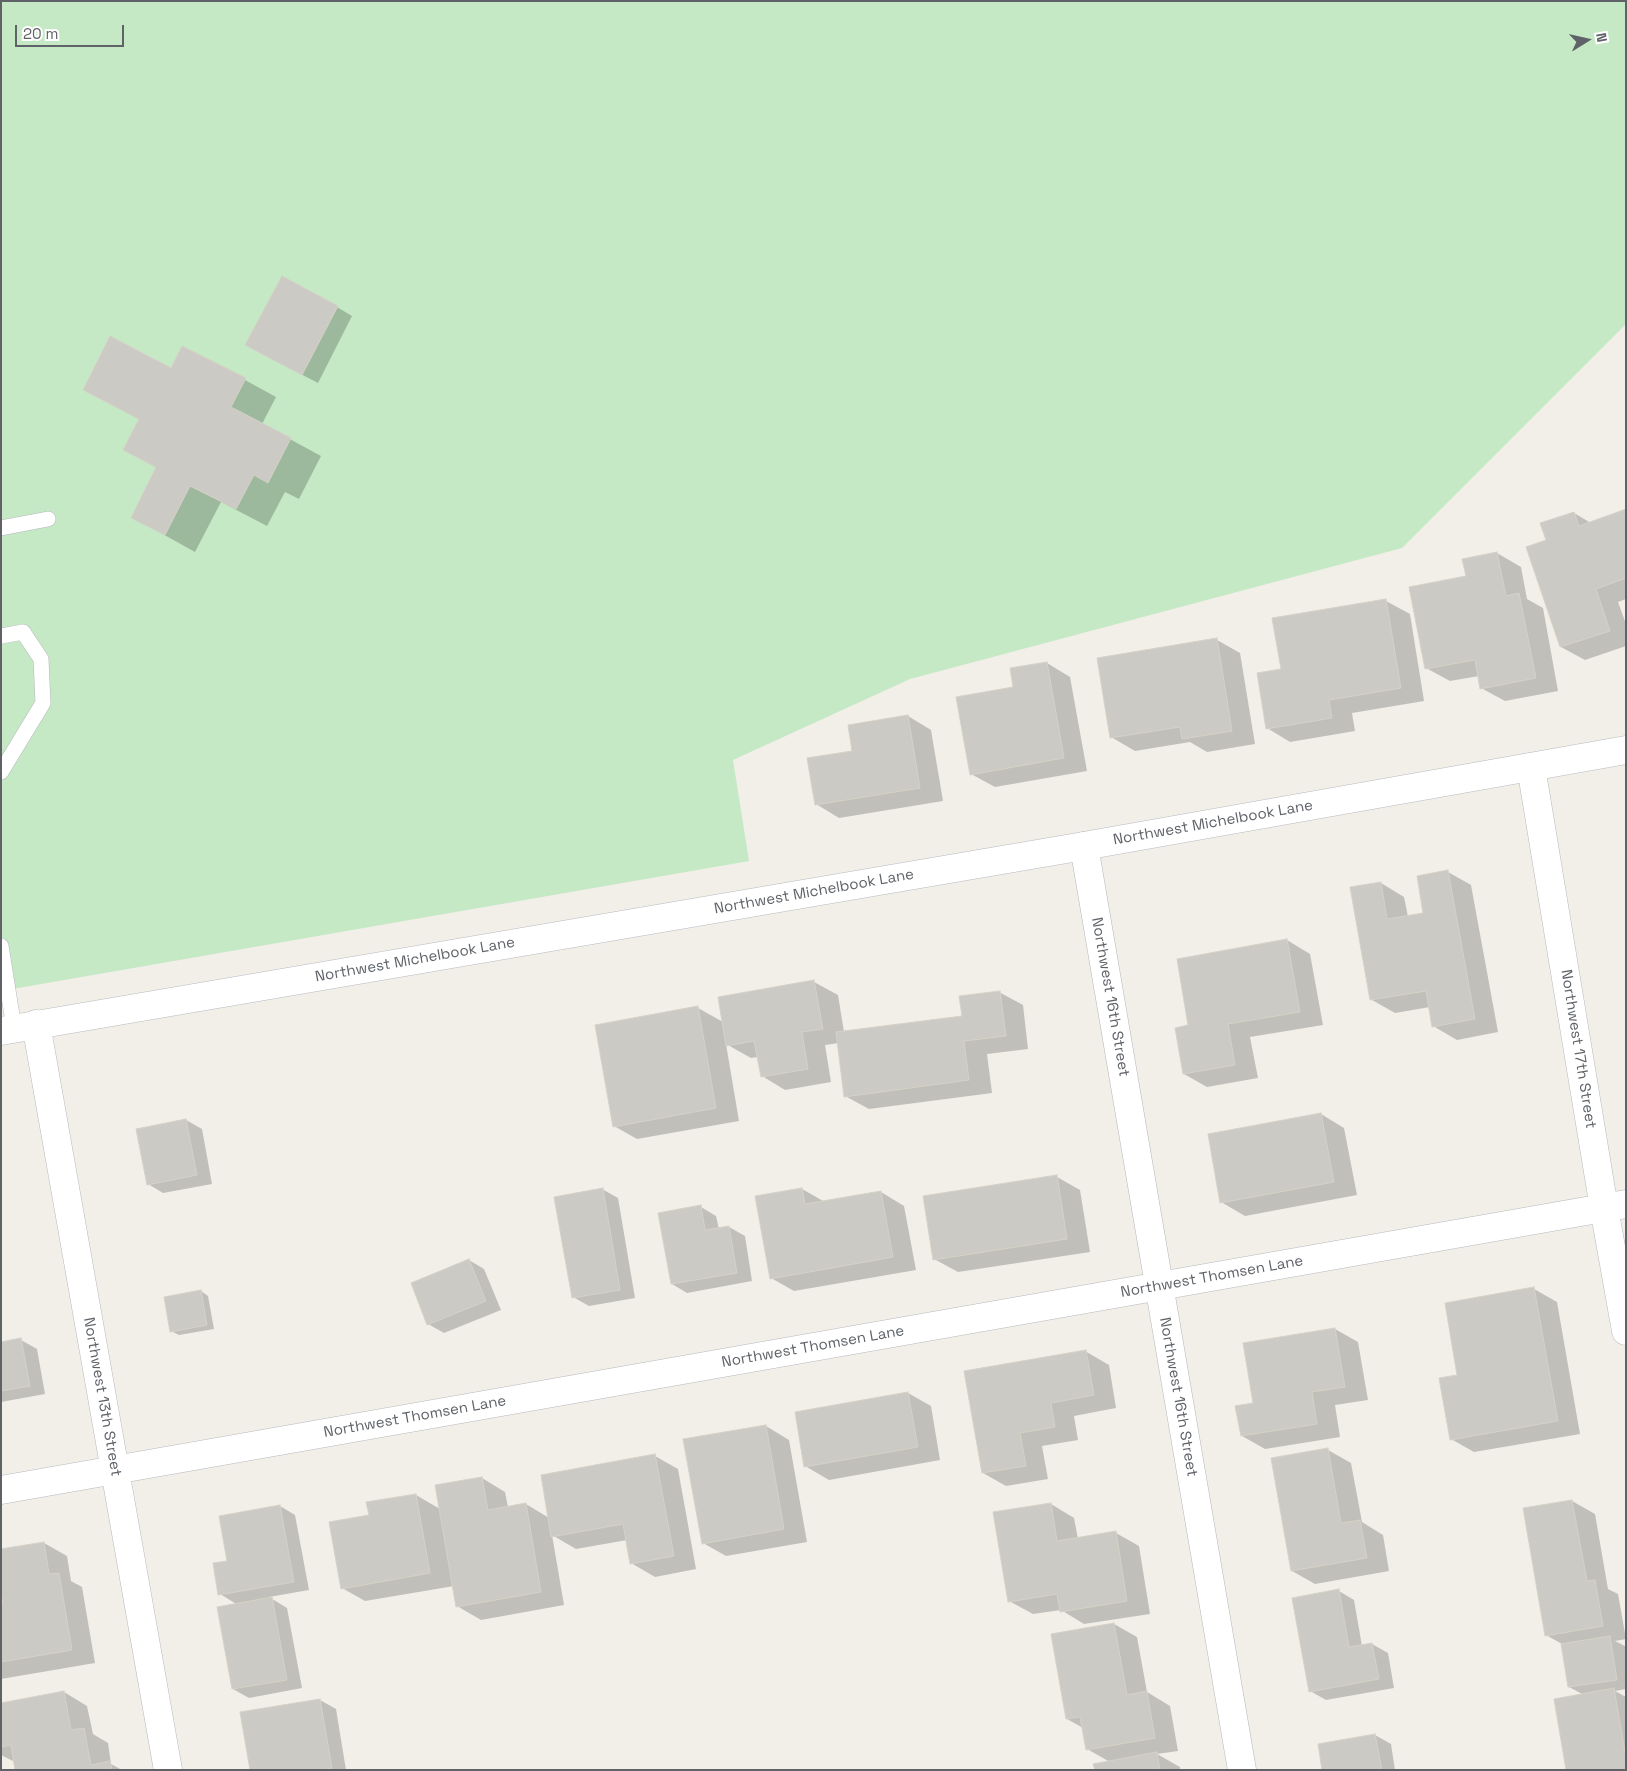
<!DOCTYPE html>
<html>
<head>
<meta charset="utf-8">
<style>
	body { margin:0 }
	#map { position:relative; width:1627px; height:1771px; overflow:hidden; background:#f1efe8; font-family:"Space Grotesk",sans-serif }
	canvas { display:block }
	.frame { position:absolute; inset:0; border:2px solid #5f6368; pointer-events:none }
	.north { position:absolute; left:1562px; top:15px; width:50px; height:50px; -webkit-text-stroke:4px #fff; paint-order:stroke; rotate:80deg; font-size:14px; font-weight:700; line-height:20px; text-align:center; color:#5f6368 }
	.north::after { content:''; display:block; margin:auto; width:18px; height:22px; background:#5f6368; clip-path:polygon(50% 0,100% 100%,50% 72%,0 100%) }
	.scale { position:absolute; left:15px; top:25px; width:109px; height:22px; box-sizing:border-box; border:2px solid #5f6368; border-top:0; padding-left:6px; font-size:15px; line-height:18px; white-space:nowrap; color:#5f6368; -webkit-text-stroke:4px #fff; paint-order:stroke }
</style>
</head>
<body>
<div id="map">
<canvas width="1627" height="1771"></canvas>
<div class="frame"></div>
<div class="north">N</div>
<div class="scale">20 m</div>
</div>
<script>
const context = document.querySelector('canvas').getContext('2d');
context.lineJoin = 'round';
function paint(path, color) { context.fillStyle = color; context.fill(path, 'evenodd'); }
const toPath = rows => new Path2D(rows.map(r => 'M' + r).join(''));
function trace(path, color, width, dash) { context.strokeStyle = color; context.lineWidth = width; context.lineCap = dash ? 'butt' : 'round'; context.setLineDash(dash || []); context.stroke(path); }
function drawText(font, color, halo, rows, align = 'center') {
  context.font = font + ' "Space Grotesk",sans-serif'; context.lineWidth = 4.5; context.setLineDash([]); context.textBaseline = 'middle'; context.strokeStyle = halo; context.fillStyle = color; for (const [text, x, y, turn = 0] of rows) {
    context.save(); context.translate(x, y); context.rotate((+turn || 0) * Math.PI / 180); context.textAlign = isNaN(turn) ? turn : align; if (halo) context.strokeText(text, 0, 0); context.fillText(text, 0, 0); context.restore();
  }
}
paint(toPath([
	[1,1,1626,1,1626,324,1402,548,910,679,733,760,749,861,1,991]
]), '#c5e8c5');
paint(toPath([
	[337,307,352,316,318,383,262,354],
	[172,370,245,380,276,397,262,424,321,456,299,499,285,492,267,526,221,502,195,552,132,517,157,468,125,450,140,420,84,389],
	[1626,511,1626,599,1618,602,1626,624,1626,646,1585,660,1561,647,1528,547,1548,540,1574,513,1591,523],
	[1497,553,1521,567,1527,599,1543,608,1558,691,1505,701,1481,688,1479,676,1450,681,1426,668,1467,577],
	[1386,601,1410,614,1424,701,1352,713,1355,731,1290,742,1267,728,1282,670],
	[1217,640,1240,653,1255,744,1207,752,1190,742,1135,751,1111,737],
	[1047,663,1070,677,1087,771,995,787,971,774],
	[908,716,931,730,943,801,839,818,816,804,854,752],
	[1448,872,1471,885,1498,1032,1457,1040,1433,1026,1430,1007,1395,1013,1372,1000,1381,883,1404,897,1408,917,1425,914],
	[1287,940,1310,954,1323,1025,1250,1037,1258,1078,1207,1087,1184,1074,1190,1026],
	[814,982,838,995,844,1032,963,1017,999,992,1023,1005,1028,1049,987,1054,992,1093,869,1109,845,1096,839,1043,825,1045,831,1082,785,1090,762,1076,758,1057,751,1058,726,1044,739,1121,637,1139,614,1126,698,1008,723,1022],
	[1321,1114,1344,1128,1357,1195,1245,1216,1221,1202],
	[186,1120,202,1129,212,1184,163,1193,148,1184],
	[1057,1177,1080,1190,1090,1252,958,1272,934,1259],
	[602,1189,618,1198,635,1298,589,1306,573,1297],
	[802,1189,825,1202,881,1192,904,1206,916,1270,794,1291,771,1278,757,1197],
	[701,1207,716,1216,719,1229,729,1227,745,1236,752,1281,687,1293,672,1284],
	[469,1260,484,1269,501,1310,444,1333,428,1324],
	[1534,1289,1557,1302,1580,1434,1474,1452,1451,1439,1459,1376],
	[201,1291,208,1296,214,1329,179,1335,171,1331],
	[1335,1329,1358,1342,1368,1400,1335,1405,1340,1437,1265,1449,1242,1436,1255,1404],
	[21,1340,37,1349,45,1394,1,1402,1,1343],
	[1085,1351,1109,1365,1116,1408,1074,1416,1078,1440,1042,1446,1048,1479,1006,1486,983,1473],
	[908,1393,931,1406,940,1460,829,1480,805,1466],
	[766,1426,789,1440,807,1542,726,1556,703,1543],
	[1328,1450,1351,1463,1362,1522,1383,1535,1389,1571,1315,1584,1292,1571],
	[655,1456,678,1469,696,1569,655,1577,631,1563,627,1540,576,1549,552,1535,564,1605,481,1620,457,1606,454,1586,365,1601,342,1588,370,1516,416,1495,440,1509,482,1478,505,1492,508,1507,526,1504,549,1518],
	[1572,1501,1595,1514,1608,1589,1618,1594,1626,1639,1615,1641,1625,1646,1626,1689,1615,1691,1626,1697,1626,1770,1584,1695,1569,1687,1562,1644,1546,1635],
	[1051,1504,1074,1518,1078,1539,1116,1533,1139,1546,1150,1614,1084,1624,1061,1610,1033,1614,1009,1601],
	[280,1506,295,1515,309,1590,269,1597,287,1608,302,1688,249,1698,233,1689,238,1605,220,1594],
	[44,1543,67,1556,71,1581,82,1587,95,1663,1,1679,1,1605,5,1605],
	[1339,1591,1354,1600,1362,1646,1372,1644,1388,1653,1394,1688,1326,1700,1310,1691],
	[1114,1624,1137,1637,1147,1692,1170,1706,1178,1751,1157,1754,1180,1767,1180,1770,1096,1770,1110,1762,1087,1749,1083,1728,1067,1719],
	[64,1692,87,1706,93,1734,108,1743,111,1764,122,1770,16,1770,15,1762,1,1755,1,1704],
	[320,1700,336,1709,346,1770,251,1770,242,1713],
	[1375,1735,1391,1744,1395,1770,1323,1770]
]), '#0003');
const building = toPath([
	[282,276,338,306,302,375,245,345,282,276],
	[110,336,171,368,182,346,246,378,231,407,291,438,268,483,254,475,236,509,190,486,165,535,131,518,156,467,123,450,139,419,83,390,110,336],
	[1626,509,1626,578,1596,589,1610,631,1560,647,1526,547,1546,540,1540,523,1574,512,1579,526,1626,509],
	[1497,552,1506,596,1519,593,1536,678,1480,689,1475,660,1425,669,1409,587,1466,576,1462,559,1497,552],
	[1386,599,1401,688,1329,700,1332,718,1266,729,1257,673,1281,669,1272,618,1386,599],
	[1217,638,1232,731,1182,739,1180,727,1110,738,1097,658,1217,638],
	[1047,662,1064,758,970,775,956,697,1013,687,1010,668,1047,662],
	[908,715,920,788,815,805,807,758,852,751,848,725,908,715],
	[1448,870,1475,1019,1432,1027,1426,991,1370,1000,1350,887,1381,882,1387,919,1423,913,1417,876,1448,870],
	[1287,939,1300,1012,1228,1024,1235,1065,1183,1074,1175,1028,1188,1025,1177,959,1287,939],
	[814,980,823,1029,802,1032,808,1069,761,1077,754,1041,726,1046,718,997,814,980],
	[1000,991,1006,1036,964,1041,969,1080,844,1097,836,1032,962,1016,959,996,1000,991],
	[698,1006,716,1108,613,1127,595,1025,698,1006],
	[1321,1113,1334,1182,1220,1203,1208,1134,1321,1113],
	[186,1119,197,1175,147,1185,136,1129,186,1119],
	[1057,1175,1067,1239,933,1260,923,1196,1057,1175],
	[603,1188,620,1290,572,1298,554,1197,603,1188],
	[802,1188,805,1204,881,1191,893,1257,770,1279,755,1196,802,1188],
	[701,1205,705,1230,729,1226,737,1273,671,1284,658,1213,701,1205],
	[469,1259,486,1301,427,1325,411,1283,469,1259],
	[1534,1287,1558,1421,1450,1440,1439,1378,1457,1375,1445,1303,1534,1287],
	[201,1290,207,1325,170,1332,164,1297,201,1290],
	[1335,1328,1345,1387,1312,1392,1317,1424,1241,1436,1235,1406,1253,1403,1243,1343,1335,1328],
	[21,1338,30,1386,1,1391,1,1342,21,1338],
	[1086,1350,1094,1395,1051,1403,1055,1427,1020,1433,1026,1466,982,1473,964,1371,1086,1350],
	[908,1392,918,1447,804,1467,795,1412,908,1392],
	[766,1425,784,1529,702,1544,683,1439,766,1425],
	[1328,1448,1341,1523,1360,1520,1367,1558,1291,1571,1271,1458,1328,1448],
	[655,1454,674,1556,630,1564,623,1524,551,1537,541,1475,655,1454],
	[482,1477,488,1510,526,1503,541,1592,456,1607,435,1485,482,1477],
	[416,1494,430,1573,341,1589,329,1522,369,1515,366,1502,416,1494],
	[1572,1500,1587,1581,1595,1580,1603,1626,1545,1636,1523,1508,1572,1500],
	[1051,1503,1057,1541,1116,1531,1127,1601,1060,1612,1057,1594,1008,1602,993,1512,1051,1503],
	[280,1505,294,1582,218,1595,213,1563,227,1561,219,1516,280,1505],
	[44,1542,49,1574,59,1573,72,1650,1,1662,1,1604,3,1604,1,1591,1,1549,44,1542],
	[1339,1589,1349,1647,1372,1643,1379,1679,1309,1692,1292,1598,1339,1589],
	[272,1597,287,1680,232,1689,217,1607,272,1597],
	[1114,1623,1127,1695,1147,1691,1155,1738,1086,1750,1080,1717,1066,1719,1051,1634,1114,1623],
	[1610,1636,1617,1680,1568,1687,1561,1644,1610,1636],
	[1614,1688,1626,1758,1626,1770,1566,1770,1554,1699,1614,1688],
	[64,1691,71,1730,84,1728,91,1765,110,1761,112,1770,15,1770,11,1745,1,1747,1,1703,64,1691],
	[320,1699,332,1768,323,1770,250,1770,240,1712,320,1699],
	[1375,1734,1382,1770,1322,1770,1318,1744,1375,1734],
	[1157,1752,1160,1770,1095,1770,1093,1764,1157,1752]
]);
paint(building, '#cccac5');
trace(building, '#d6d1c6', 1);
const lane = toPath([
	[1,528,48,519],
	[1,636,23,632,41,659,43,703,1,772],
	[1,946,14,1028]
]);
const street = toPath([
	[1531,767,1604,1208,1626,1331],
	[1084,846,1242,1770],
	[36,1024,168,1770],
	[1,1490,1626,1204]
]);
const secondary = toPath([
	[1,1031,1084,846,1626,750]
]);
trace(lane, '#b5b8bc', 16);
trace(street, '#b5b8bc', 29);
trace(secondary, '#b6babf', 29);
trace(lane, '#fff', 15);
trace(street, '#fff', 28);
trace(secondary, '#fff', 28);
drawText('15px', '#5f6368', '#fff', [
	["Northwest Michelbook Lane",1213,823,-10],
	["Northwest Michelbook Lane",814,892,-10],
	["Northwest Michelbook Lane",415,960,-10],
	["Northwest 16th Street",1110,997,80],
	["Northwest 17th Street",1578,1049,81],
	["Northwest Thomsen Lane",1212,1277,-10],
	["Northwest Thomsen Lane",813,1347,-10],
	["Northwest 13th Street",102,1397,80],
	["Northwest 16th Street",1178,1397,80],
	["Northwest Thomsen Lane",415,1417,-10]
]);
</script>
</body>
</html>
